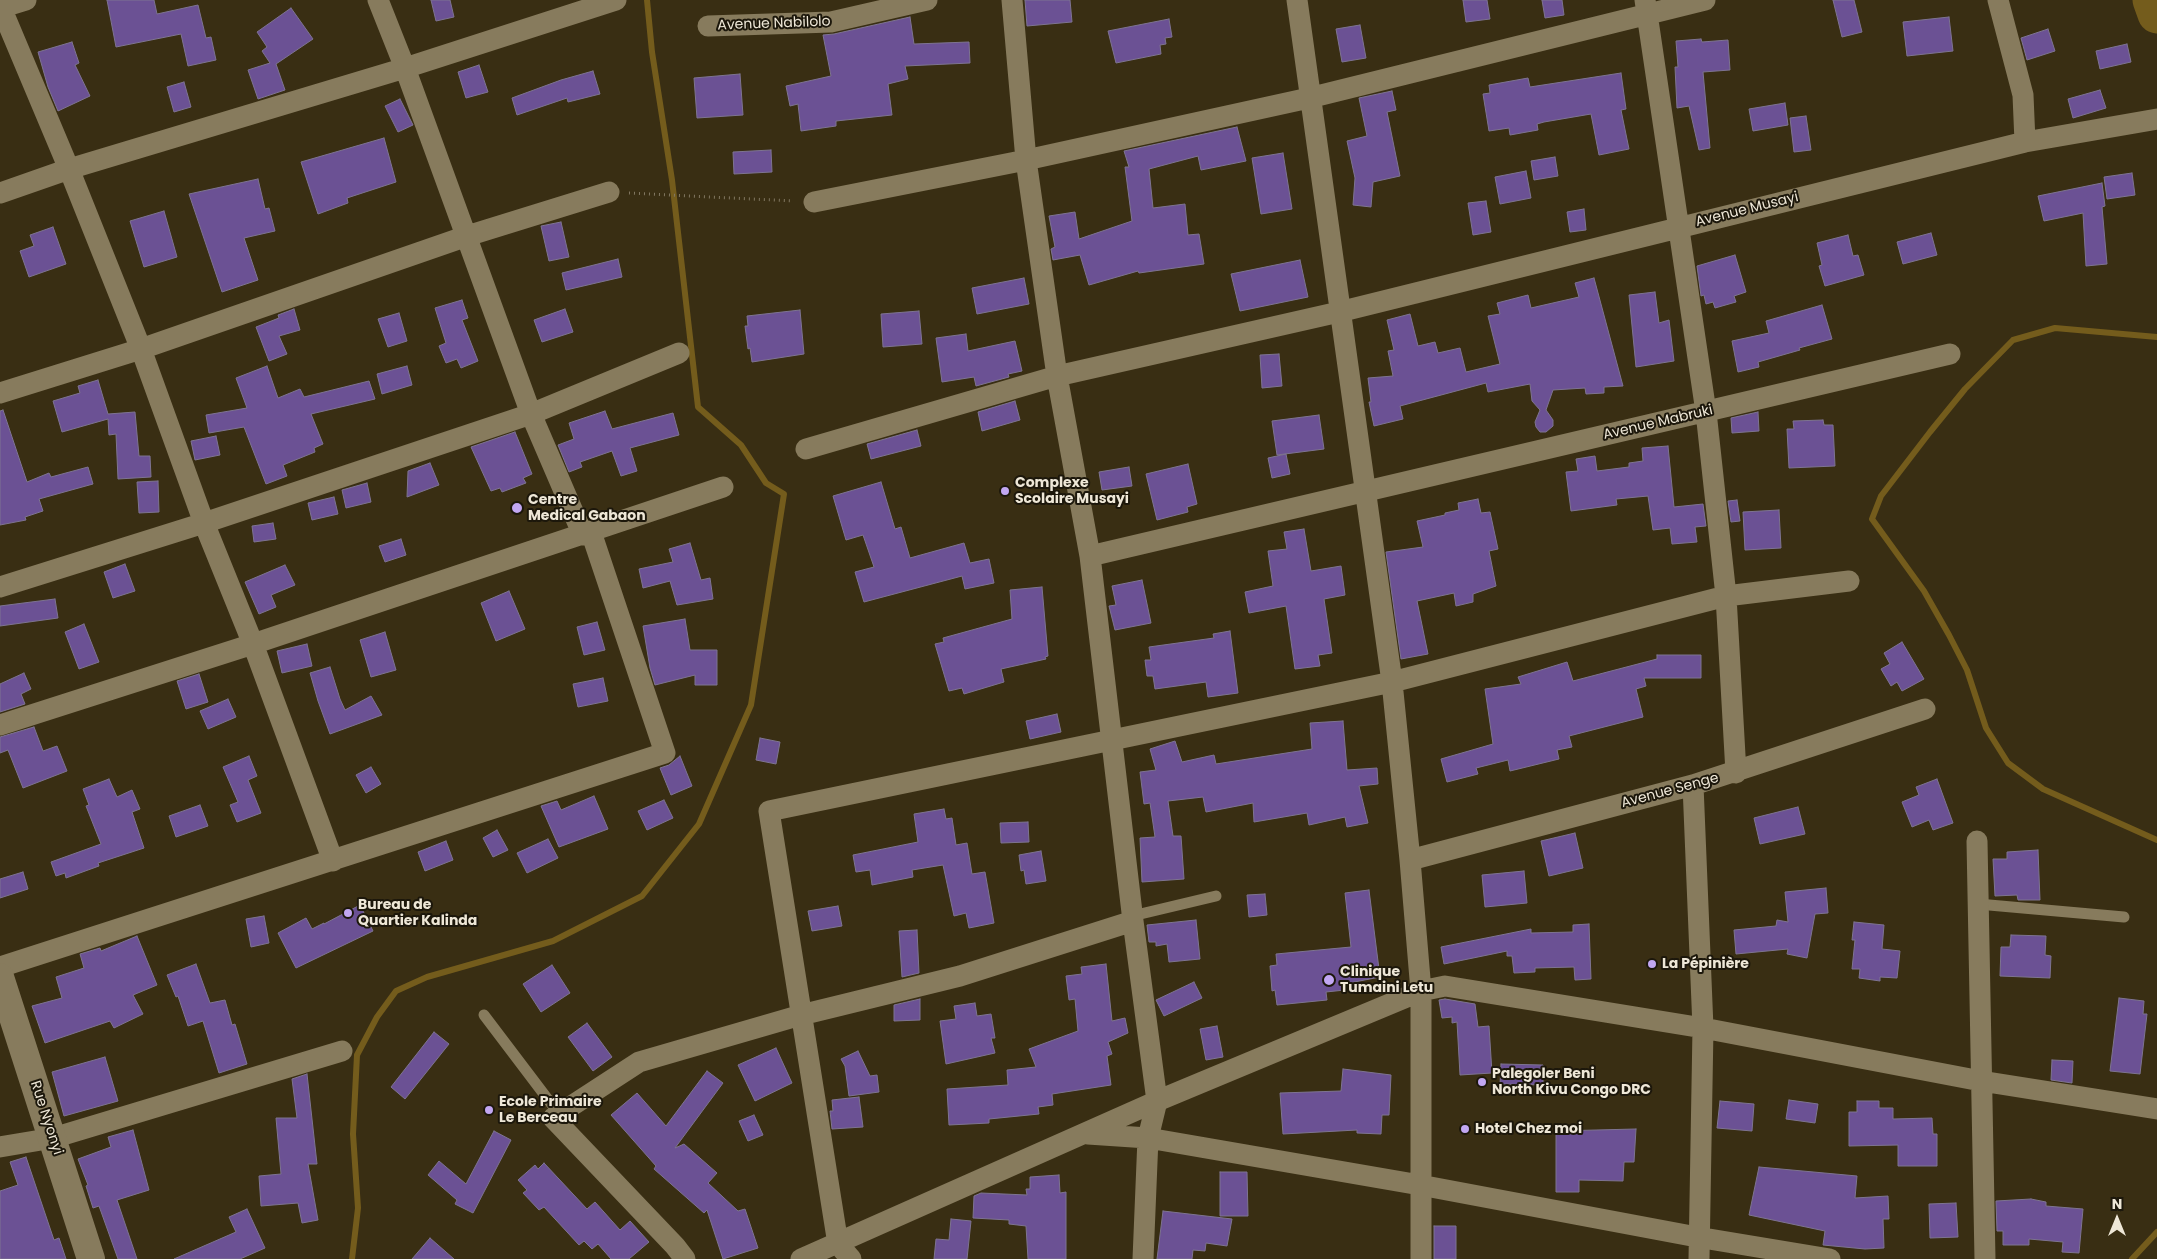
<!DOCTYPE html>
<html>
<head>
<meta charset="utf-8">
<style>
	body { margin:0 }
	#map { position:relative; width:2157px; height:1259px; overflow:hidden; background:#392e13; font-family:Poppins,sans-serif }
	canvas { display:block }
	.north { position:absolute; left:2092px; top:1194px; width:50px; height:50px; -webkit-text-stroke:4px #1c170b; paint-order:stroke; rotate:0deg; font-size:14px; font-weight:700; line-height:20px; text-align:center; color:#eee7d7 }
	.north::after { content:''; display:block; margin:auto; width:18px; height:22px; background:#eee7d7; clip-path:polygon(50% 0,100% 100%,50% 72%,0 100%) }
</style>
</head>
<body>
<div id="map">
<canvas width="2157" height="1259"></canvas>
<div class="north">N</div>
</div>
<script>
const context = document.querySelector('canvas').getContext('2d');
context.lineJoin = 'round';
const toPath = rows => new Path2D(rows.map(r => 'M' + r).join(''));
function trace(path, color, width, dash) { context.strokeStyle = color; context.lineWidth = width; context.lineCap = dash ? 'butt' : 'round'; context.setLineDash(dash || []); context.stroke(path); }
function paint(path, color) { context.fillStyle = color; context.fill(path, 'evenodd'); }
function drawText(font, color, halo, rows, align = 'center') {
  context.font = font + ' Poppins,sans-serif'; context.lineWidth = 4; context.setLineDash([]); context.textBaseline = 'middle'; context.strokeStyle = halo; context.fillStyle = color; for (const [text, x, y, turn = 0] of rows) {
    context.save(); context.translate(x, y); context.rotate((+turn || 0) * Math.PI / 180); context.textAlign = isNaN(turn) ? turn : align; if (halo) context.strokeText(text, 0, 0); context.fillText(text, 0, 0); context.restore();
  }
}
trace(toPath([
	[2157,337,2055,328,2013,340,1965,389,1930,432,1881,496,1872,519,1924,591,1949,635,1967,670,1986,728,2008,763,2043,789,2157,840],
	[352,1259,358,1208,353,1134,357,1055,377,1017,396,991,427,977,553,941,642,896,699,824,751,705,784,494,766,483,741,445,698,407,672,180,652,52,647,0],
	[2132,1259,2157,1232]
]), '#745c1c', 6);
trace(toPath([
	[2152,0,2157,14]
]), '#745c1c', 39);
const building = toPath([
	[107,0,154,0,157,14,198,5,206,38,211,37,216,60,188,66,181,34,116,47,107,0],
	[431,0,450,0,454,17,436,21,431,0],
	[1025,0,1070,0,1072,22,1027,26,1025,0],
	[1463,0,1487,0,1490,19,1466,22,1463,0],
	[1542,0,1562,0,1564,15,1545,18,1542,0],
	[1833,0,1854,0,1862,32,1842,37,1833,0],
	[291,8,313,39,276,64,285,90,258,99,248,70,270,63,262,51,267,47,257,32,291,8],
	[910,17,914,44,969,42,970,63,905,66,908,79,888,84,892,115,836,121,836,126,801,131,798,104,790,106,786,86,831,76,823,35,834,34,910,17],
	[1949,17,1953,51,1907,56,1903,22,1949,17],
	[1169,19,1172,37,1165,38,1166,44,1160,45,1161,54,1116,63,1108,31,1169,19],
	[1360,25,1366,58,1342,62,1336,29,1360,25],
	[2048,29,2055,51,2027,60,2021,38,2048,29],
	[1701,39,1702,42,1728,40,1730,70,1703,72,1710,148,1699,150,1689,106,1677,108,1675,67,1678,67,1676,41,1701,39],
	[72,42,79,63,75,65,90,96,58,111,48,87,38,52,72,42],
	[2127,44,2131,62,2100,69,2096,51,2127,44],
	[479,65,488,92,466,98,458,72,479,65],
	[593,71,600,94,568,102,567,98,517,115,512,98,561,80,593,71],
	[1621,73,1626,109,1621,110,1629,149,1599,155,1591,114,1544,122,1537,124,1538,130,1510,135,1509,128,1489,131,1483,94,1490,93,1489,85,1528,78,1530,87,1621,73],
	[740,74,743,115,697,118,694,78,740,74],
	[184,82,191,107,174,112,167,87,184,82],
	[2100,90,2106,108,2073,118,2068,99,2100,90],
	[1392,91,1396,110,1387,112,1400,176,1373,182,1371,207,1353,205,1355,178,1347,141,1367,136,1359,98,1392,91],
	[400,99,413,125,398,132,385,106,400,99],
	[1785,103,1788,125,1753,131,1749,109,1785,103],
	[1806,116,1811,150,1794,152,1790,118,1806,116],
	[1237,127,1246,161,1201,170,1198,156,1149,169,1153,208,1185,204,1188,235,1199,234,1204,264,1139,273,1138,271,1089,285,1080,255,1053,260,1051,249,1055,247,1049,216,1075,212,1079,239,1132,221,1125,167,1129,167,1124,151,1237,127],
	[384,138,396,182,347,198,348,203,318,214,301,162,384,138],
	[771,150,772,172,734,174,733,152,771,150],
	[1283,153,1292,209,1261,214,1252,158,1283,153],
	[1555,157,1558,176,1534,180,1531,161,1555,157],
	[1526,171,1531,198,1500,204,1495,177,1526,171],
	[2132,173,2135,195,2107,199,2104,177,2132,173],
	[258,179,265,209,269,208,275,231,244,238,258,280,222,292,189,194,258,179],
	[2102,183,2105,206,2102,207,2107,264,2086,266,2083,213,2044,221,2038,196,2102,183],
	[1486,201,1491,232,1473,235,1468,203,1486,201],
	[1584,209,1586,230,1570,232,1567,212,1584,209],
	[164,211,177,257,144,267,130,221,164,211],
	[561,222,569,257,549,261,541,226,561,222],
	[53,227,66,264,29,277,20,251,34,246,30,235,53,227],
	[1931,233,1937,255,1903,264,1897,242,1931,233],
	[1848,235,1853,256,1858,255,1864,275,1825,286,1819,266,1822,265,1817,243,1848,235],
	[1735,255,1746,292,1734,296,1736,302,1715,308,1713,302,1706,304,1704,295,1701,296,1697,266,1735,255],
	[618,259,622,277,566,290,562,273,618,259],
	[1300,260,1308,297,1240,311,1231,274,1300,260],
	[1024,278,1029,304,977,314,972,288,1024,278],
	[1594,278,1623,386,1604,387,1604,393,1586,394,1585,388,1553,390,1546,410,1553,420,1553,426,1546,432,1540,432,1536,427,1535,422,1540,410,1532,401,1530,384,1488,392,1486,383,1400,406,1403,419,1374,426,1369,402,1371,402,1368,378,1393,376,1388,351,1394,350,1387,320,1410,314,1418,346,1435,342,1438,353,1460,348,1466,372,1500,364,1488,316,1500,314,1497,303,1528,295,1531,308,1579,297,1575,283,1594,278],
	[1655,292,1659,323,1669,320,1674,361,1636,367,1629,295,1655,292],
	[462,300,468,318,462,320,478,361,461,368,457,359,446,363,439,346,446,343,435,308,462,300],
	[1822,305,1832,339,1799,348,1800,350,1758,362,1759,367,1738,372,1732,341,1769,333,1766,321,1822,305],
	[294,309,300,330,279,336,287,354,269,361,256,327,279,318,278,315,294,309],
	[565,309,573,332,542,342,534,320,565,309],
	[800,310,804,354,752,362,750,348,748,349,745,326,748,326,747,316,800,310],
	[919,311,922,344,883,347,881,314,919,311],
	[399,313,407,341,388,347,378,319,399,313],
	[966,334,968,351,1015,341,1022,371,1008,374,1009,377,976,386,974,377,942,382,936,338,966,334],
	[1279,354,1282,386,1262,388,1260,355,1279,354],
	[267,366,278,398,300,389,304,397,369,381,375,399,311,414,323,444,314,448,315,452,283,465,287,476,266,484,244,427,209,433,206,415,247,408,236,378,267,366],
	[407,366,412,385,382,394,377,374,407,366],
	[98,380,108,414,135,412,139,456,150,456,151,477,118,479,116,434,109,435,108,419,62,432,53,401,80,393,78,386,98,380],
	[1015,401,1020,420,982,431,978,412,1015,401],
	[3,410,27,482,49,473,51,477,88,467,93,484,39,499,43,511,25,517,26,520,0,525,0,411,3,410],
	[605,411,612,429,673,413,679,435,630,448,637,471,621,476,612,451,580,462,582,467,569,472,558,445,574,439,569,423,605,411],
	[1758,412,1759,431,1732,433,1731,418,1758,412],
	[1319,415,1324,449,1277,455,1272,421,1319,415],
	[1823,420,1824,425,1833,425,1835,466,1789,468,1787,429,1794,429,1793,421,1823,420],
	[917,430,921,446,871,459,867,444,917,430],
	[515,432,532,474,523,478,526,483,502,492,500,488,491,491,471,447,515,432],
	[216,436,220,455,195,460,191,441,216,436],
	[1668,446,1674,507,1703,504,1706,526,1695,527,1697,542,1672,544,1670,528,1653,530,1648,496,1616,499,1617,505,1571,511,1566,472,1578,471,1576,459,1595,456,1597,471,1629,467,1629,463,1643,461,1642,448,1668,446],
	[1286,454,1290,474,1272,478,1268,458,1286,454],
	[430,463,439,485,407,497,408,471,430,463],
	[1188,464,1197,504,1187,507,1188,512,1157,520,1146,474,1188,464],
	[1129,467,1132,486,1102,490,1099,472,1129,467],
	[158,481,159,512,139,513,137,482,158,481],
	[881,482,895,529,901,527,910,558,964,543,970,563,989,559,994,583,965,589,962,576,864,602,855,572,874,567,863,535,846,540,833,496,881,482],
	[367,483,371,502,346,508,342,490,367,483],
	[334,497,338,514,312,520,308,503,334,497],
	[1478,499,1481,513,1490,512,1498,549,1489,551,1496,586,1473,594,1473,602,1456,606,1454,593,1417,601,1428,654,1401,659,1386,552,1423,547,1417,521,1445,515,1445,513,1459,510,1458,503,1478,499],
	[1737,500,1740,521,1731,522,1728,501,1737,500],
	[1779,510,1781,548,1745,550,1743,512,1779,510],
	[273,523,276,539,254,542,252,526,273,523],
	[1304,529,1311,571,1341,566,1345,595,1324,599,1332,653,1318,655,1320,666,1295,669,1286,606,1249,613,1245,592,1273,586,1268,551,1287,549,1284,532,1304,529],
	[401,539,406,555,385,562,379,546,401,539],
	[690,543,701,580,710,578,713,599,677,605,670,581,643,588,639,569,673,562,669,549,690,543],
	[125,564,135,591,113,598,104,572,125,564],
	[285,565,295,585,271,595,276,607,259,614,245,582,285,565],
	[1142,580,1151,623,1115,630,1109,606,1116,605,1112,586,1142,580],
	[1042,587,1048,656,1045,657,1046,659,1001,669,1004,682,964,694,962,688,949,691,935,644,944,642,943,638,1012,619,1010,590,1042,587],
	[509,591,525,629,496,641,481,603,509,591],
	[55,599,58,618,0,626,0,606,55,599],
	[685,619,690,650,717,650,717,685,695,685,695,675,655,685,650,668,643,626,685,619],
	[597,622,605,650,584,655,577,627,597,622],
	[84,624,99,662,79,669,65,632,84,624],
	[1230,631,1238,693,1208,697,1206,682,1155,689,1153,676,1147,676,1145,660,1151,660,1149,647,1214,638,1213,634,1230,631],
	[385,632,396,670,371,677,360,640,385,632],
	[1902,642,1924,679,1902,691,1897,682,1891,686,1881,669,1890,664,1884,653,1902,642],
	[307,644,312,666,282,673,277,651,307,644],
	[1657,655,1701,655,1701,678,1644,678,1646,686,1636,689,1643,717,1569,736,1572,747,1557,750,1559,759,1510,771,1508,760,1476,768,1478,774,1447,782,1441,759,1493,744,1485,689,1521,684,1518,677,1567,662,1573,681,1657,659,1657,655],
	[330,667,340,699,345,710,371,696,382,715,330,734,318,701,310,673,330,667],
	[24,673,31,689,21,694,25,704,0,712,0,684,24,673],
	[199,674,208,702,186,709,177,681,199,674],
	[603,678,608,701,578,707,573,684,603,678],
	[228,699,236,717,208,729,200,711,228,699],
	[1057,714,1061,732,1030,739,1026,721,1057,714],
	[1343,721,1347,770,1377,768,1378,784,1359,786,1368,823,1347,827,1345,817,1309,825,1307,813,1254,822,1253,803,1206,812,1203,797,1168,801,1173,836,1181,836,1184,879,1142,882,1140,838,1155,837,1150,803,1144,804,1140,772,1156,770,1150,749,1175,741,1182,762,1214,755,1216,764,1312,749,1310,723,1343,721],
	[34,727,43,751,57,746,67,771,23,788,8,750,0,753,0,737,34,727],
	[760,738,780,742,776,764,756,760,760,738],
	[249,756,257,776,248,780,261,813,237,822,230,805,238,802,223,767,249,756],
	[680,756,692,786,671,795,660,768,669,765,680,756],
	[371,767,381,784,366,793,356,775,371,767],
	[109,779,117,797,132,790,140,809,132,812,144,848,98,863,99,866,66,878,65,873,56,876,51,862,101,844,86,806,89,805,83,789,109,779],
	[1937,779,1953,823,1933,830,1929,820,1912,827,1902,802,1919,795,1916,787,1937,779],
	[594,796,608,829,559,847,541,806,557,801,561,810,594,796],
	[664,800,673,818,647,830,638,811,664,800],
	[200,805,208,826,176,837,169,816,200,805],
	[1798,807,1805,834,1760,844,1754,818,1798,807],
	[944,809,946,819,952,818,956,845,967,843,972,874,985,872,994,923,969,928,966,913,954,916,943,865,912,870,913,877,872,885,870,870,856,872,853,855,918,842,914,814,944,809],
	[1028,822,1029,842,1001,843,1000,823,1028,822],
	[497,830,508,850,493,857,483,838,497,830],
	[1575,833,1583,868,1549,876,1541,841,1575,833],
	[548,839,558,858,527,873,517,853,548,839],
	[446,841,453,860,425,871,418,852,446,841],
	[2038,850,2040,900,2018,900,2017,895,1995,896,1993,859,2007,859,2007,852,2038,850],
	[1041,851,1046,881,1026,884,1024,870,1021,871,1019,855,1041,851],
	[1524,871,1527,903,1485,907,1482,875,1524,871],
	[23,872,28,889,0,898,0,879,23,872],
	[1826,888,1828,913,1815,914,1807,958,1787,954,1788,949,1736,954,1734,930,1776,926,1777,920,1788,922,1785,892,1826,888],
	[1369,890,1380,977,1344,984,1345,990,1326,992,1327,1000,1277,1005,1275,990,1272,991,1270,966,1277,965,1276,954,1351,947,1345,893,1369,890],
	[1265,894,1267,915,1249,917,1247,895,1265,894],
	[360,905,373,931,296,968,278,933,306,918,312,929,324,923,324,924,360,905],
	[838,906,842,926,812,931,808,911,838,906],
	[264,916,269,943,251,947,246,919,264,916],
	[1196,920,1200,959,1169,962,1167,944,1156,946,1156,942,1149,942,1147,925,1196,920],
	[1854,922,1884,925,1882,949,1900,951,1897,978,1880,977,1880,981,1859,978,1860,969,1852,969,1855,940,1852,940,1854,922],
	[1589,924,1591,979,1575,980,1574,967,1535,968,1535,972,1514,973,1512,956,1507,956,1507,951,1444,964,1441,947,1531,929,1531,933,1573,932,1573,925,1589,924],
	[917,930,919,973,902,977,899,931,917,930],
	[2011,935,2046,936,2045,955,2051,956,2050,978,2000,976,2001,947,2010,947,2011,935],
	[137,936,157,985,133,995,143,1014,114,1028,110,1021,45,1043,32,1006,62,998,56,977,84,968,80,954,100,948,101,951,137,936],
	[196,964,210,1003,225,1000,232,1025,235,1024,247,1064,219,1073,203,1021,188,1026,178,996,176,997,167,975,196,964],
	[1106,964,1112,1021,1125,1018,1128,1033,1108,1042,1112,1054,1107,1056,1111,1085,1052,1094,1053,1105,1038,1107,1039,1114,989,1119,989,1123,949,1125,947,1089,1008,1085,1007,1070,1036,1067,1029,1049,1078,1031,1075,999,1069,1000,1066,976,1082,974,1081,967,1106,964],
	[552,965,570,993,541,1012,523,984,552,965],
	[1194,982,1202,998,1164,1016,1156,1000,1194,982],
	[2119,998,2144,1001,2143,1014,2147,1014,2140,1074,2110,1071,2119,998],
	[920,999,920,1020,894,1021,894,1005,920,999],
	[1445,999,1475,1004,1478,1027,1489,1026,1492,1073,1460,1075,1457,1022,1452,1023,1452,1017,1442,1018,1439,1000,1445,999],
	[975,1003,977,1016,991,1014,995,1038,991,1038,995,1053,946,1064,940,1021,956,1019,954,1006,975,1003],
	[587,1023,612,1057,593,1071,568,1037,587,1023],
	[1217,1026,1223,1057,1206,1060,1200,1029,1217,1026],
	[434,1032,449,1044,405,1099,391,1087,434,1032],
	[776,1048,792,1083,755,1101,738,1065,776,1048],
	[858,1051,870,1076,877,1075,879,1092,849,1096,845,1066,841,1059,858,1051],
	[105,1057,118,1101,64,1116,52,1072,105,1057],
	[2052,1060,2073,1061,2072,1083,2051,1080,2052,1060],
	[1501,1064,1543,1065,1543,1085,1500,1084,1501,1064],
	[1343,1069,1391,1075,1389,1115,1382,1115,1381,1134,1357,1133,1357,1130,1283,1134,1280,1093,1341,1091,1343,1069],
	[707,1071,723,1083,675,1148,684,1144,717,1173,708,1183,738,1211,745,1209,758,1248,723,1259,707,1210,704,1213,654,1169,656,1166,611,1115,637,1093,666,1126,707,1071],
	[307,1074,317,1164,308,1164,318,1220,302,1223,298,1203,261,1206,259,1176,281,1174,276,1118,297,1118,292,1079,307,1074],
	[859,1097,863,1127,832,1129,830,1111,833,1111,832,1100,859,1097],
	[1789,1100,1818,1104,1815,1123,1786,1119,1789,1100],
	[1720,1101,1754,1104,1752,1131,1717,1128,1720,1101],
	[1857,1101,1879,1101,1879,1108,1893,1108,1893,1119,1932,1118,1933,1134,1937,1134,1937,1166,1898,1166,1898,1145,1849,1146,1849,1112,1857,1112,1857,1101],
	[754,1115,763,1135,748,1141,739,1121,754,1115],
	[1636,1129,1634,1162,1624,1162,1623,1181,1579,1180,1579,1192,1556,1192,1556,1131,1636,1129],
	[133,1130,149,1190,117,1200,137,1259,118,1259,99,1206,93,1208,86,1186,88,1185,78,1159,111,1147,108,1137,133,1130],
	[494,1131,511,1140,473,1213,455,1204,457,1200,428,1175,439,1161,466,1184,494,1131],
	[26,1157,54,1240,59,1238,66,1259,0,1259,0,1191,18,1185,10,1162,26,1157],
	[544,1163,587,1209,595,1202,620,1230,630,1221,649,1242,629,1259,611,1259,598,1244,592,1249,584,1241,579,1245,544,1207,539,1210,523,1193,527,1190,518,1180,535,1165,538,1169,544,1163],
	[1759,1167,1857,1176,1855,1198,1888,1196,1889,1219,1883,1219,1884,1248,1865,1249,1823,1245,1825,1231,1749,1215,1759,1167],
	[1220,1172,1247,1172,1248,1216,1220,1216,1220,1172],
	[1059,1175,1060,1193,1066,1192,1066,1259,1028,1259,1026,1226,1009,1224,1009,1220,973,1218,974,1196,981,1193,1027,1195,1026,1189,1030,1189,1030,1177,1059,1175],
	[2031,1199,2046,1202,2046,1206,2083,1209,2079,1253,2062,1252,2063,1242,2029,1239,2029,1245,2003,1245,2003,1231,1997,1231,1996,1201,2031,1199],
	[1956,1203,1958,1237,1930,1238,1929,1204,1956,1203],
	[247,1209,265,1248,240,1259,174,1259,236,1232,229,1217,247,1209],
	[1163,1211,1232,1219,1227,1246,1206,1243,1205,1251,1193,1250,1192,1259,1157,1259,1163,1211],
	[951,1219,971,1221,967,1259,934,1259,936,1239,949,1240,951,1219],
	[1434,1226,1456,1226,1456,1259,1434,1259,1434,1226],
	[430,1238,454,1259,412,1259,430,1238]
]);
paint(building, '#6b5194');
trace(building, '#7e7491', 1);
trace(toPath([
	[629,193,793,201]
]), '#817761', 3, [1, 4]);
trace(toPath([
	[1978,904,2124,917],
	[1132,916,1216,896],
	[484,1015,559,1114]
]), '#877b5d', 11);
trace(toPath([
	[378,0,405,68,531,414,583,535],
	[1012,0,1026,160,1057,376,1090,556,1133,921,1157,1101,1148,1138,1143,1259],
	[1297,0,1392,682,1410,860,1421,991,1421,1259],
	[1645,0,1706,412,1726,596,1736,773],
	[1998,0,2023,95,2025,142],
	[0,5,69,169,141,349,204,523,253,644,333,861],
	[0,8,26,0],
	[708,26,831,22,927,0],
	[0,193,69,169,405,68,616,0],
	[814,202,1026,160,1309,98,1705,0],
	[0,393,141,349,467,236,609,192],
	[806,449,1057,376,1339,312,2025,142,2157,119],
	[1090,556,1950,354],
	[0,587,204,523,531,414,679,353],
	[0,725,253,644,723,487],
	[1693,785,1703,1028,1699,1259],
	[1977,841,1985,1259],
	[1410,860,1693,785,1925,709],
	[0,967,665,753,591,532],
	[1088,1134,1148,1138,1420,1185,1697,1237,1830,1259],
	[0,1147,53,1138,342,1051],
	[685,1259,675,1246,553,1118,639,1062,801,1015,960,976,1133,921],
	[801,1259,1157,1101,1421,991,1445,986,1703,1028,1981,1081,2157,1109],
	[851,1259,838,1244,769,811,1392,682,1726,596,1849,581]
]), '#877b5d', 21);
trace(toPath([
	[0,977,91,1259]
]), '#877b5d', 28);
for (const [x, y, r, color] of [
	[1005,491,5,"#c2a7f2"],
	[517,508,6,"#c2a7f2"],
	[348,913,5,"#c2a7f2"],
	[1652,964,5,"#c2a7f2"],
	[1329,980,6,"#c2a7f2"],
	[1482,1082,5,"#c2a7f2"],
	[489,1110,5,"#c2a7f2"],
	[1465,1129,5,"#c2a7f2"]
]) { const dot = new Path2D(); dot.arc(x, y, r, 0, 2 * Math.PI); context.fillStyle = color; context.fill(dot); trace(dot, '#1c170b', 2); }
drawText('14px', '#eee7d7', '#1c170b', [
	["Avenue Nabilolo",774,24,-2],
	["Avenue Musayi",1747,210,-14],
	["Avenue Mabruki",1658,423,-13],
	["Avenue Senge",1670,791,-15],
	["Rue Nyonyi",46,1118,72]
]);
drawText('bold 14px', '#eee7d7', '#1c170b', [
	["Complexe",1015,483],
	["Scolaire Musayi",1015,499],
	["Centre",528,500],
	["Medical Gabaon",528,516],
	["Bureau de",358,905],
	["Quartier Kalinda",358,921],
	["La Pépinière",1662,964],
	["Clinique",1340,972],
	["Tumaini Letu",1340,988],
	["Palegoler Beni",1492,1074],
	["North Kivu Congo DRC",1492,1090],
	["Ecole Primaire",499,1102],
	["Le Berceau",499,1118],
	["Hotel Chez moi",1475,1129]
], 'left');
</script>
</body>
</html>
